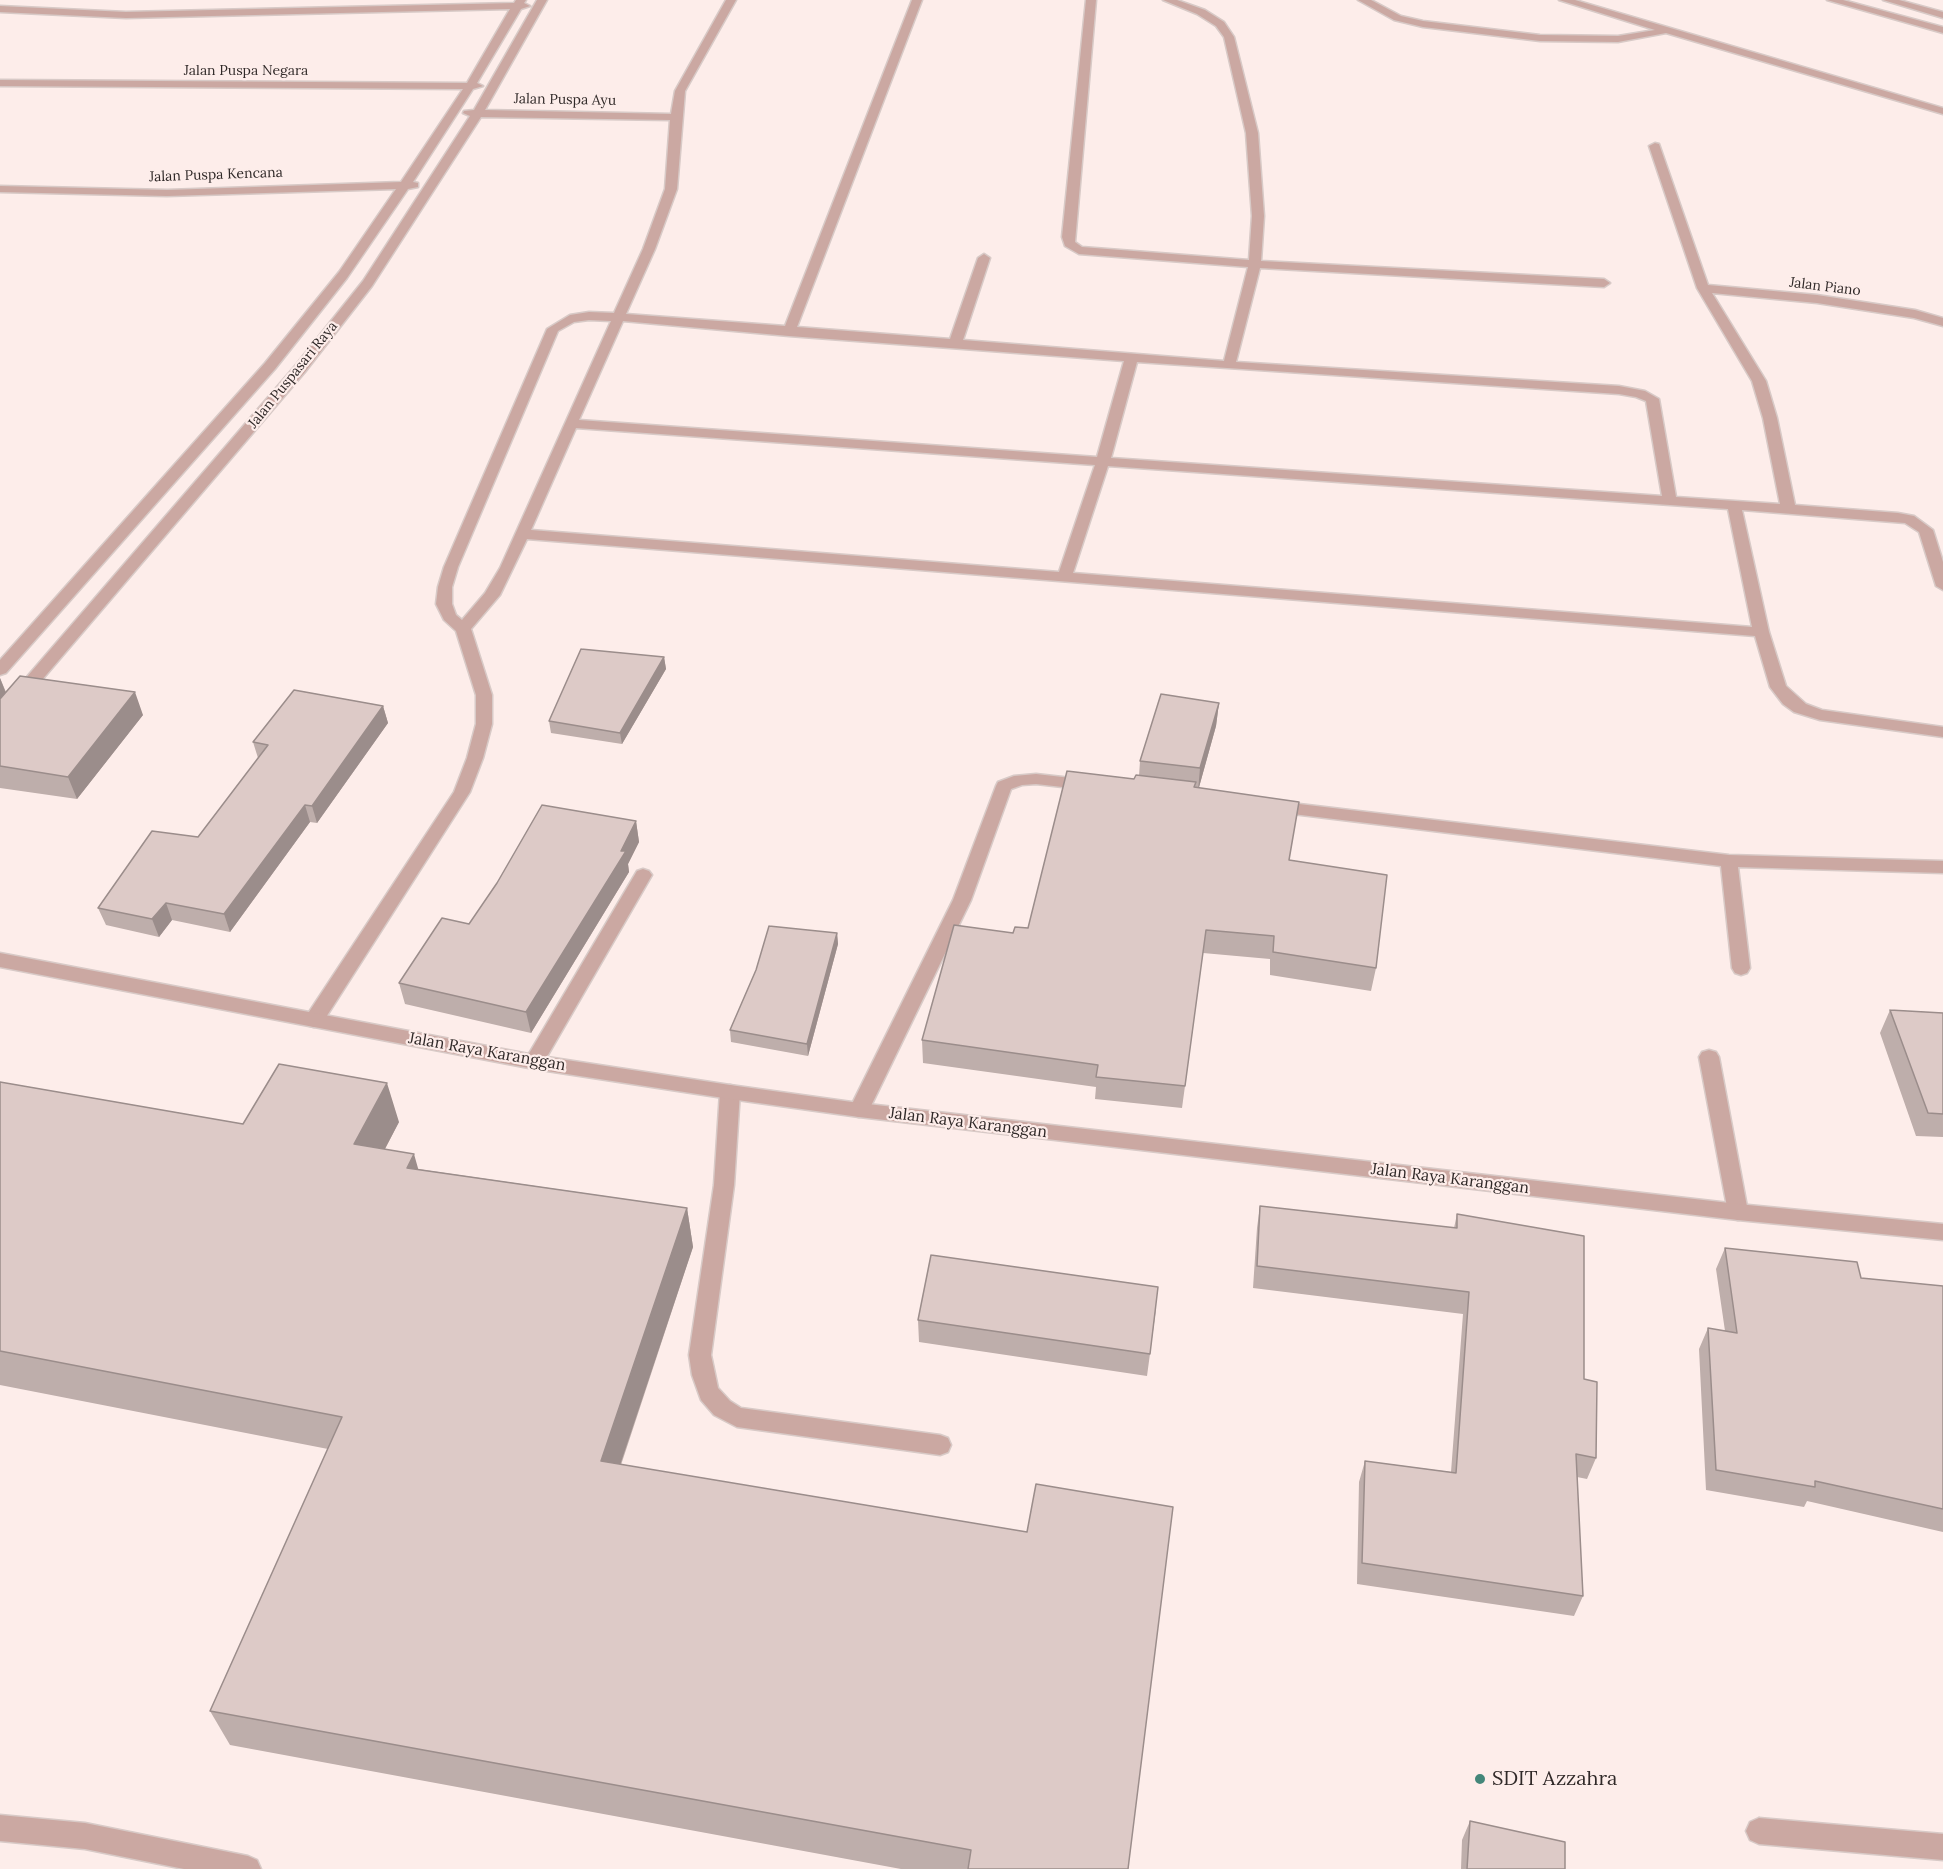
<!DOCTYPE html>
<html>
<head>
<meta charset="utf-8">
<style>
	body { margin:0 }
	canvas { display:block; background:#fdedea }
</style>
</head>
<body>
<canvas width="1943" height="1869"></canvas>
<script>
const context = document.querySelector('canvas').getContext('2d');
context.lineJoin = 'round';
const toPath = rows => new Path2D(rows.map(r => 'M' + r).join(''));
function trace(path, color, width, dash) { context.strokeStyle = color; context.lineWidth = width; context.lineCap = dash ? 'butt' : 'round'; context.setLineDash(dash || []); context.stroke(path); }
function paint(path, color) { context.fillStyle = color; context.fill(path, 'evenodd'); }
function drawText(font, color, halo, rows, align = 'center') {
  context.font = font + ' Lora,serif'; context.lineWidth = 4.5; context.setLineDash([]); context.textBaseline = 'middle'; context.strokeStyle = halo; context.fillStyle = color; for (const [text, x, y, turn = 0] of rows) {
    context.save(); context.translate(x, y); context.rotate((+turn || 0) * Math.PI / 180); context.textAlign = isNaN(turn) ? turn : align; if (halo) context.strokeText(text, 0, 0); context.fillText(text, 0, 0); context.restore();
  }
}
const service = toPath([
	[730,1085,737,1087,740,1092,734,1185,711,1355,718,1388,730,1401,741,1408,940,1435,948,1438,951,1445,948,1452,940,1455,737,1427,714,1415,701,1400,692,1375,689,1355,714,1185,720,1092,723,1087,730,1085],
	[0,1815,85,1823,248,1856,257,1860,261,1869,184,1869,85,1849,0,1841,0,1815],
	[1759,1818,1943,1834,1943,1860,1759,1844,1750,1840,1746,1831,1750,1822,1759,1818]
]);
const minor = toPath([
	[516,0,526,0,524,3,530,6,521,9,477,83,483,86,473,89,413,182,418,183,418,187,408,189,347,278,275,369,6,673,0,675,0,660,265,363,339,272,396,189,167,196,0,192,0,186,167,190,401,182,463,89,0,86,0,80,467,83,510,9,126,18,0,12,0,6,126,12,514,3,516,0],
	[537,0,547,0,485,110,671,114,675,91,726,0,736,0,685,91,677,189,655,249,626,314,785,326,912,0,922,0,797,327,950,339,978,258,984,254,990,258,963,340,1224,361,1248,267,1079,254,1065,246,1062,237,1086,0,1096,0,1075,242,1082,247,1249,260,1252,216,1246,133,1224,37,1216,26,1197,14,1163,0,1177,0,1205,10,1224,22,1234,37,1258,133,1264,216,1261,261,1604,279,1610,283,1604,287,1260,268,1236,362,1619,386,1645,391,1659,399,1676,497,1780,504,1763,418,1752,381,1697,288,1649,146,1655,143,1659,144,1708,285,1817,295,1915,310,1943,318,1943,326,1914,318,1817,303,1712,293,1766,381,1777,418,1795,505,1898,513,1914,516,1933,530,1943,562,1943,590,1936,586,1919,532,1905,523,1742,510,1769,632,1786,686,1806,704,1822,710,1943,727,1943,737,1820,720,1794,712,1783,704,1770,687,1755,636,527,539,500,595,471,629,492,695,492,724,483,758,470,792,321,1025,314,1027,307,1025,305,1020,307,1015,454,792,467,758,476,724,476,695,456,631,444,620,436,604,438,587,444,567,547,329,570,315,589,312,614,313,643,249,665,189,670,120,481,117,372,286,305,372,6,722,0,723,0,708,295,366,363,281,470,116,463,113,464,111,474,110,537,0],
	[589,320,611,321,500,568,485,593,462,620,456,615,452,604,452,587,458,567,558,331,574,322,589,320],
	[623,321,789,336,1124,361,1097,457,579,420,623,321],
	[1137,362,1619,394,1636,397,1646,401,1662,496,1111,458,1137,362],
	[576,428,1095,465,1059,572,531,530,576,428],
	[1108,466,1728,509,1752,627,1073,573,1108,466],
	[1358,0,1371,0,1401,16,1423,21,1540,35,1618,36,1655,30,1559,0,1575,0,1943,108,1943,114,1666,33,1618,42,1540,41,1423,27,1394,20,1358,0],
	[1827,0,1843,0,1943,27,1943,33,1827,0],
	[1883,0,1899,0,1943,12,1943,18,1883,0],
	[1036,774,1089,780,1095,781,1097,785,1095,789,1089,790,1036,784,1022,785,1011,789,971,900,869,1110,866,1115,859,1117,852,1115,849,1110,953,900,996,786,998,782,1014,776,1036,774],
	[1274,801,1729,855,1943,861,1943,873,1738,867,1750,968,1747,973,1741,975,1735,973,1732,968,1721,866,1268,811,1266,807,1268,803,1274,801],
	[643,869,649,871,652,875,541,1067,534,1069,527,1067,524,1062,527,1057,637,871,643,869],
	[1709,1050,1716,1052,1719,1057,1748,1212,1745,1218,1738,1220,1731,1218,1728,1212,1699,1057,1702,1052,1709,1050]
]);
const tertiary = toPath([
	[0,953,534,1055,730,1085,859,1103,1738,1204,1943,1224,1943,1240,1738,1220,859,1117,730,1099,534,1069,0,967,0,953]
]);
trace(service, '#d8cac7', 3);
trace(minor, '#d8cac7', 3);
trace(tertiary, '#d8cac7', 3);
paint(service, '#cba8a2');
paint(minor, '#cba8a2');
paint(tertiary, '#cba8a2');
paint(toPath([
	[664,657,666,669,622,744,551,733,549,721],
	[0,678,6,692,143,715,77,799,0,788],
	[1219,703,1216,726,1199,787,1290,860,1376,968,1371,991,1270,975,1270,959,1203,953,1182,1108,1095,1099,1096,1087,923,1063,922,1040,1013,933,1028,928,1134,779,1139,776,1140,761],
	[383,706,388,723,317,823,310,822,230,932,172,920,159,937,106,925,98,908,198,837,258,758,253,742],
	[636,821,639,842,628,864,629,872,531,1033,405,1004,399,983,469,924],
	[837,933,838,944,808,1056,731,1042,730,1030,756,970],
	[1890,1010,1943,1013,1943,1137,1916,1136,1880,1033],
	[0,1082,243,1124,399,1122,385,1149,418,1169,687,1208,693,1247,621,1465,1128,1869,901,1869,230,1745,210,1711,328,1449,0,1385],
	[1260,1206,1454,1228,1457,1214,1584,1379,1596,1458,1587,1479,1577,1477,1583,1596,1574,1616,1357,1584,1359,1482,1365,1461,1451,1472,1463,1314,1253,1288,1257,1228],
	[1725,1248,1861,1278,1943,1286,1943,1532,1807,1501,1804,1507,1706,1490,1699,1349,1708,1328,1725,1331,1716,1269],
	[1156,1309,1147,1376,919,1342,918,1320],
	[1470,1821,1565,1869,1461,1869,1462,1840]
]), '#beaeab');
paint(toPath([
	[664,657,666,669,622,744,620,733],
	[0,678,7,696,0,705],
	[135,692,143,715,77,799,68,777],
	[1219,703,1216,726,1198,791,1200,768],
	[383,706,388,723,317,823,312,806],
	[305,805,310,822,230,932,224,914],
	[636,821,639,842,628,864,629,872,531,1033,526,1012,621,851],
	[166,903,172,920,159,937,152,919],
	[837,933,838,944,808,1056,807,1044],
	[387,1083,399,1122,367,1183,354,1144],
	[414,1154,425,1193,407,1168],
	[687,1208,693,1247,609,1498,601,1461]
]), '#9b8d8b');
const building = toPath([
	[581,649,664,657,620,733,549,721,581,649],
	[20,676,135,692,68,777,0,766,0,699,20,676],
	[294,690,383,706,312,806,305,805,224,914,166,903,152,919,98,908,152,831,198,837,268,745,253,742,294,690],
	[1161,694,1219,703,1200,768,1140,761,1161,694],
	[1067,771,1134,779,1136,775,1196,782,1194,787,1299,802,1289,860,1387,875,1376,968,1273,952,1274,936,1206,930,1185,1086,1096,1077,1098,1065,922,1040,954,925,1013,933,1015,927,1028,928,1067,771],
	[542,805,636,821,621,851,626,851,526,1012,399,983,442,918,469,924,497,883,542,805],
	[769,926,837,933,807,1044,730,1030,756,970,769,926],
	[1890,1010,1943,1013,1943,1114,1928,1113,1890,1010],
	[279,1064,387,1083,354,1144,414,1154,407,1168,687,1208,601,1461,1027,1532,1036,1484,1173,1507,1128,1869,968,1869,971,1850,210,1711,342,1417,0,1351,0,1082,243,1124,279,1064],
	[1260,1206,1457,1228,1457,1214,1584,1236,1584,1379,1597,1382,1596,1458,1576,1454,1583,1596,1362,1563,1365,1461,1456,1473,1469,1292,1257,1266,1260,1206],
	[1725,1248,1857,1262,1861,1278,1943,1286,1943,1509,1815,1481,1815,1487,1716,1470,1708,1328,1737,1333,1725,1248],
	[931,1255,1158,1287,1150,1354,918,1320,931,1255],
	[1470,1821,1565,1842,1565,1869,1467,1869,1470,1821]
]);
paint(building, '#ddcac7');
trace(building, '#9b8d8b', 1.5);
for (const [x, y, r, color] of [
	[1480,1779,6,"#438679"]
]) { const dot = new Path2D(); dot.arc(x, y, r, 0, 2 * Math.PI); context.fillStyle = color; context.fill(dot); trace(dot, '#fdedea', 2); }
drawText('14px', '#302928', '#fdedea', [
	["Jalan Puspa Negara",246,71],
	["Jalan Puspa Ayu",565,100,1],
	["Jalan Puspa Kencana",216,175,-2],
	["Jalan Piano",1825,287,7],
	["Jalan Puspasari Raya",293,375,-51]
]);
drawText('16px', '#302928', '#fdedea', [
	["Jalan Raya Karanggan",487,1052,10],
	["Jalan Raya Karanggan",968,1123,7],
	["Jalan Raya Karanggan",1450,1179,7]
]);
drawText('20px', '#302928', '#fdedea', [
	["SDIT Azzahra",1492,1779]
], 'left');
</script>
</body>
</html>
